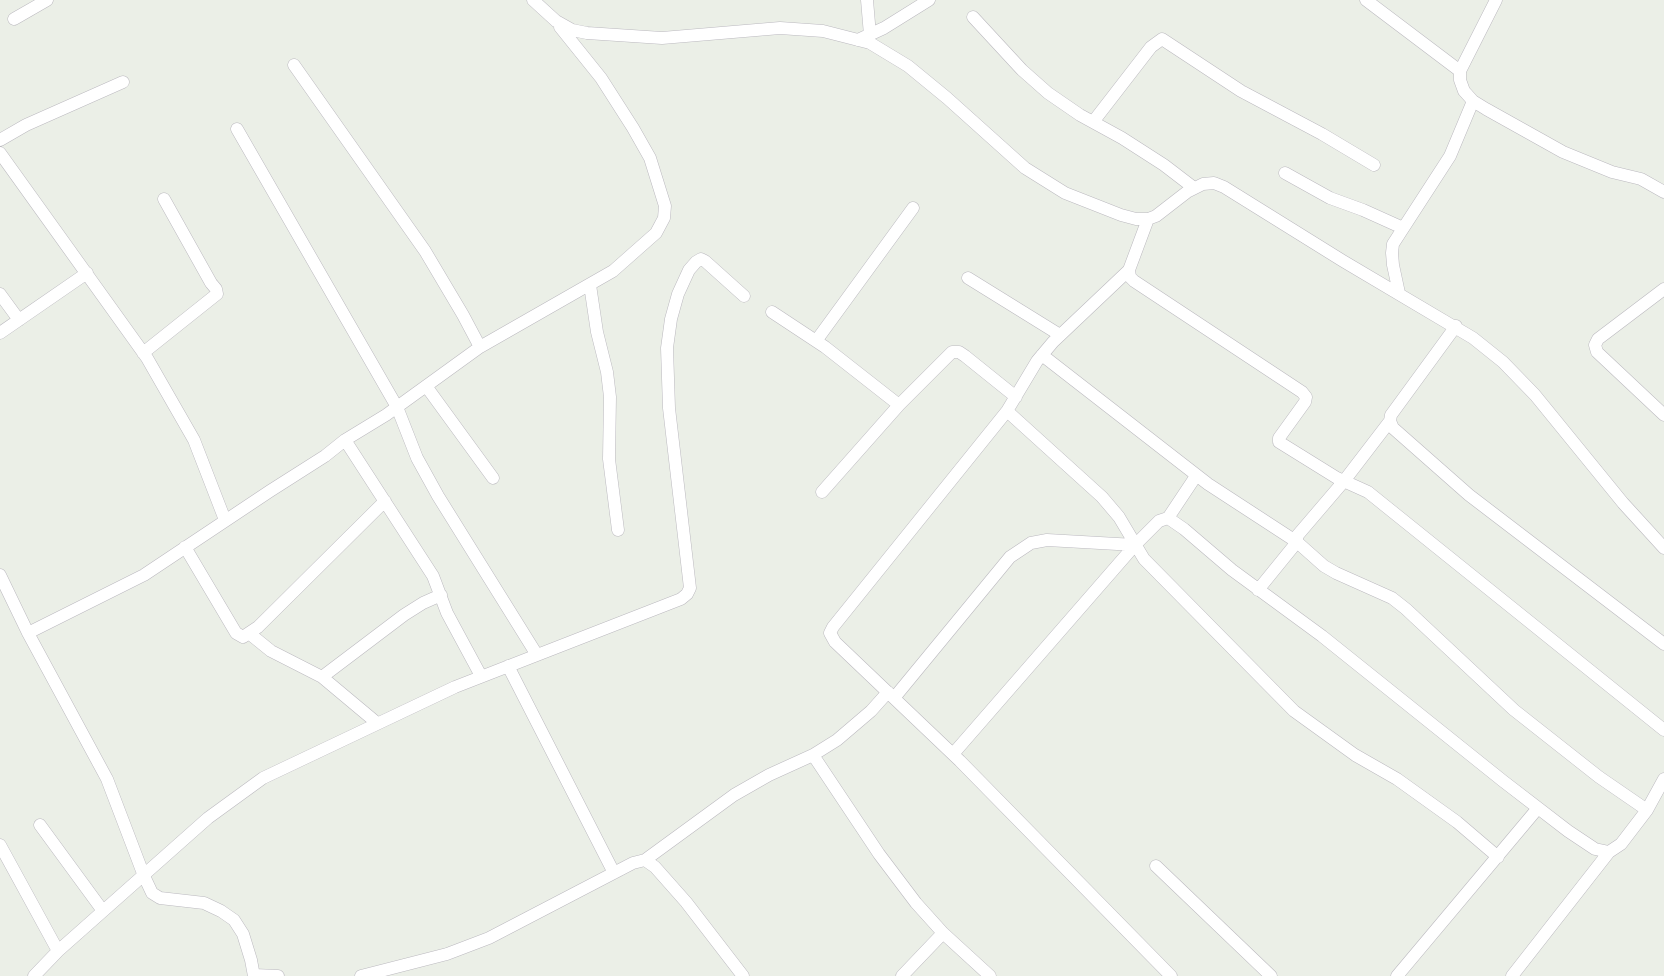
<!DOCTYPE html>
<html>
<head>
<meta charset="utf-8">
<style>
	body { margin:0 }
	canvas { display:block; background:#ebefe7 }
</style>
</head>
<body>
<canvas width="1664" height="976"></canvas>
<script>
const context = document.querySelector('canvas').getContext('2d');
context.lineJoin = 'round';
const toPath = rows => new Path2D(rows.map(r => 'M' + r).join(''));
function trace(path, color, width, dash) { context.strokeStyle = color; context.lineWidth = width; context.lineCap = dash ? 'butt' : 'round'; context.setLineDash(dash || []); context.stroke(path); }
const street = toPath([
	[533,0,556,21,572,30,587,33,662,38,780,28,823,31,870,43,908,66,947,98,1025,168,1065,193,1121,215,1136,219,1148,219,1156,216,1187,192,1203,184,1214,183,1224,187,1343,261,1473,338,1503,362,1535,395,1623,503,1664,548],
	[867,0,870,35],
	[1366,0,1460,71],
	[1496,0,1460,71,1460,80,1464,91,1473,101,1486,109,1563,152,1612,172,1641,179,1664,192],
	[973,17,1022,70,1048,93,1080,115,1122,138,1164,165,1194,188],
	[14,19,47,0],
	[858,40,884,28,929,0],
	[294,65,425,251,463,315,480,347],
	[1093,122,1151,47,1162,39,1241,91,1322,134,1374,165],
	[237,129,397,407,417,458,438,496,537,655],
	[0,140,26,125,123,82],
	[0,153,147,358,194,440,225,520],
	[1285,173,1330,198,1363,210,1403,228],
	[1148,219,1129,270,1130,277,1134,281,1302,392,1306,397,1305,402,1279,438,1279,442,1337,478,1368,492,1664,730],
	[1129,270,1053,342,1037,361,1007,411,833,627,830,633,835,642,960,761,1171,976],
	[968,278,1060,335],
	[590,285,597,332,607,372,610,397,609,459,618,530],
	[1664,289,1598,339,1595,345,1597,352,1664,415],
	[1399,293,1393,265,1392,253,1393,244,1450,156,1473,101],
	[0,294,19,320],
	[772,312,825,347,899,405],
	[1456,326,1391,415,1390,421,1393,428,1469,495,1664,644],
	[0,333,87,273],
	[816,341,913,208],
	[143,353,217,294,216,289,211,283,164,199],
	[1042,355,1208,484,1297,542,1258,590],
	[426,386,493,478],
	[1007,411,1102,497,1119,517,1144,559,1294,711,1355,755,1397,779,1457,822,1498,857],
	[1390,421,1344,481,1297,536,1297,542,1324,566,1336,573,1392,598,1406,609,1514,710,1599,777,1647,810],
	[345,440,433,576,447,613,481,676],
	[822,492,899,405,952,352,959,352,965,356,1016,397],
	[1168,518,1196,476],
	[185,547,236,633,243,637,258,627,385,501],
	[0,575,28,633,107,779,144,876,152,893,160,898,204,903,221,911,234,920,243,934,251,960,254,976],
	[28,633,144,575,270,491,325,456,345,440,386,415,480,347,613,271,656,233,664,218,665,206,650,158,633,128,601,78,560,27],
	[250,634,271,651,322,677,377,723],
	[508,666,614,873],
	[322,677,404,615,423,603,441,595],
	[894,698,1010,557,1031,543,1047,540,1135,545],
	[953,754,1135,545,1159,521,1168,518,1184,529,1232,570,1322,636,1503,781,1568,831,1595,849,1609,852,1621,844,1647,810,1664,779],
	[813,755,879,854,916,903,943,933,990,976],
	[40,825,103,911],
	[0,845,58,951],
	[645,860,734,795,769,775,813,755,837,740,871,711,888,692],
	[1156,866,1271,976],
	[254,975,278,976],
	[34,976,58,951,208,818,263,778,455,687,681,599,687,594,690,588,669,408,667,348,671,319,678,294,689,270,696,262,701,259,705,261,744,296],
	[361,976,447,954,489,938,633,863,645,860,655,867,686,902,743,976],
	[902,976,943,933],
	[1397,976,1538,808],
	[1512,976,1609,852]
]);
trace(street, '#bbb9bf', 13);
trace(street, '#fff', 12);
</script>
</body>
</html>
